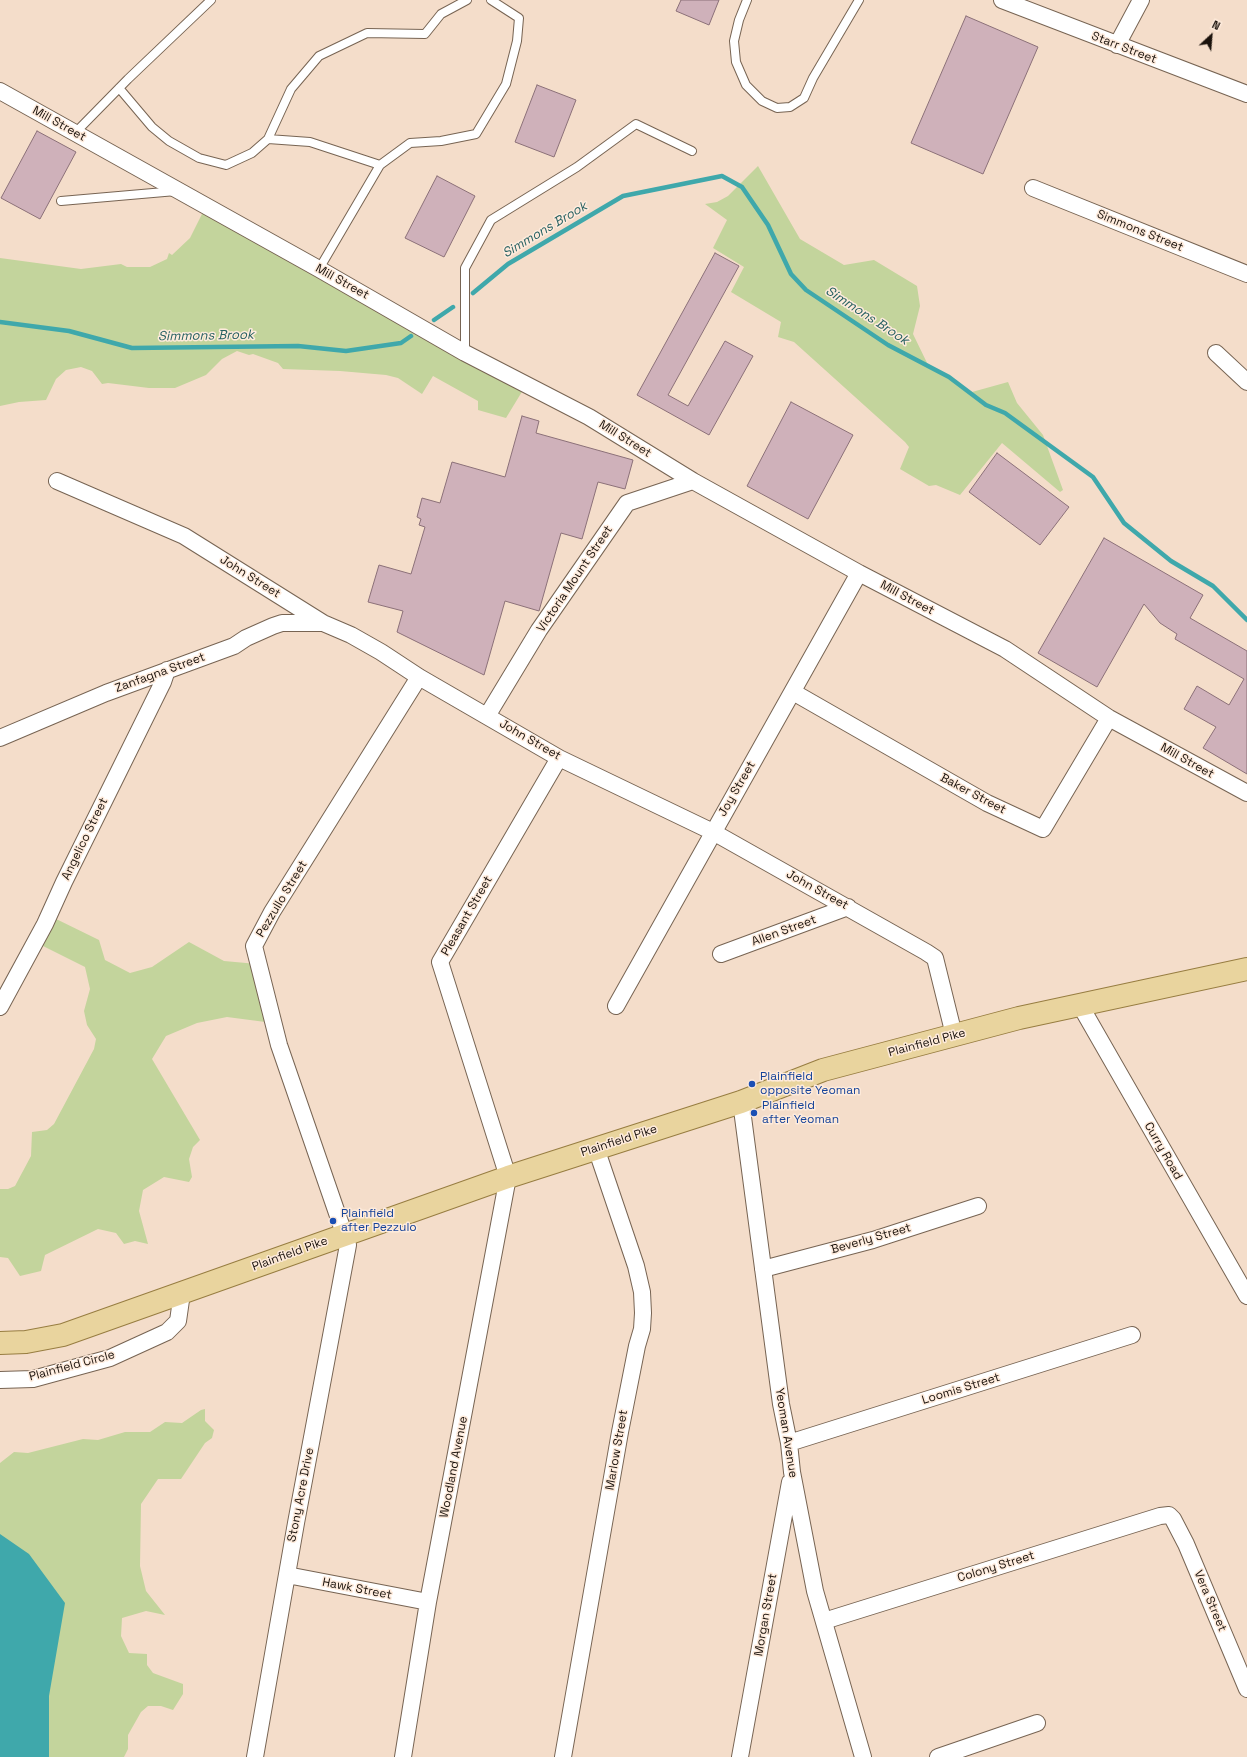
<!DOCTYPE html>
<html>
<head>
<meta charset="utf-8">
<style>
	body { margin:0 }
	#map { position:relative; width:1247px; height:1757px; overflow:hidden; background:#f4ddca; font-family:"Space Grotesk",sans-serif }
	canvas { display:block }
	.north { position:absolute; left:1191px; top:16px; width:40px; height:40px; -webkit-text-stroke:3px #feebdc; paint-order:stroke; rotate:26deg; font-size:11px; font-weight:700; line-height:16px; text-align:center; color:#1a120c }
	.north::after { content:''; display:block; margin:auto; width:14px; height:18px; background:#1a120c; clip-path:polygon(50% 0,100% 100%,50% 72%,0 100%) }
</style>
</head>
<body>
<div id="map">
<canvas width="1247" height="1757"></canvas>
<div class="north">N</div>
</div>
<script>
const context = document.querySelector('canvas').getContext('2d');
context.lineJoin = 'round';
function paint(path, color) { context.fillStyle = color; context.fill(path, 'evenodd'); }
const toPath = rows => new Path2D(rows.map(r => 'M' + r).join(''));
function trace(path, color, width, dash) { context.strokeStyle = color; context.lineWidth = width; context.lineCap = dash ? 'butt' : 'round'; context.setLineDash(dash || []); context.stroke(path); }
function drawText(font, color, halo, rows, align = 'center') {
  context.font = font + ' "Space Grotesk",sans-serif'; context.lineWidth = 3; context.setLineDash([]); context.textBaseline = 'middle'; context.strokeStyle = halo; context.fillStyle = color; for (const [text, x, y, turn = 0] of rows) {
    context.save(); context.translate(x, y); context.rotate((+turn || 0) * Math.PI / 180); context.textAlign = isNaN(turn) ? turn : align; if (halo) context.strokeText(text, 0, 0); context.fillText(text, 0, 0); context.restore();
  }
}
paint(toPath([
	[758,166,800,239,844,265,874,260,917,286,920,306,913,334,929,367,972,392,1008,382,1017,403,1043,435,1063,490,1060,492,1002,443,960,495,936,485,929,486,900,469,909,447,905,442,794,342,778,337,781,322,731,292,744,267,713,248,727,220,705,204,717,202,728,196],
	[206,206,523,390,506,418,478,410,478,401,433,376,422,394,398,378,386,375,340,371,283,369,278,363,253,354,249,355,237,351,222,359,206,375,175,388,149,388,108,383,102,384,92,371,81,367,66,370,56,379,46,400,19,402,0,406,0,258,81,269,121,264,127,267,150,267,167,259,169,253,172,255,190,238],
	[50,916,99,940,105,960,130,973,152,967,189,942,224,961,257,964,273,1023,227,1017,197,1023,166,1036,152,1059,200,1140,193,1147,189,1159,192,1177,189,1182,164,1177,143,1190,139,1211,148,1244,135,1241,124,1244,116,1233,98,1229,45,1255,41,1271,20,1276,8,1258,0,1257,0,1189,8,1189,15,1186,31,1156,32,1132,47,1130,54,1124,94,1049,96,1039,87,1025,84,1011,90,989,85,967,35,942],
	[205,1409,205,1421,214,1430,212,1438,205,1443,181,1479,158,1479,141,1504,140,1566,146,1591,165,1615,146,1611,122,1618,121,1636,129,1653,147,1654,147,1665,153,1673,183,1684,183,1694,173,1710,161,1706,148,1706,141,1712,128,1735,128,1749,124,1757,0,1757,0,1463,14,1452,28,1453,83,1439,98,1440,125,1432,150,1432,165,1422,182,1423,201,1410]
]), '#c3d49c');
paint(toPath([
	[0,1534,29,1554,65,1603,49,1696,49,1757,0,1757]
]), '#3fa8ab');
trace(toPath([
	[473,293,508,264,623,196,722,176,742,187,768,225,791,274,806,290,888,345,949,377,986,405,1005,413,1093,477,1124,523,1171,561,1213,586,1247,620],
	[434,320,453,307],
	[0,322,69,331,132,348,298,346,346,351,401,343,411,336]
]), '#3fa8ab', 4.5);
const building = toPath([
	[681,0,719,0,709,25,676,11,681,0],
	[966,16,1038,47,983,174,911,143,966,16],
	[537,85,576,100,554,157,515,142,537,85],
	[37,131,76,152,40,219,1,198,37,131],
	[437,176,475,196,444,257,405,238,437,176],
	[715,253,739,266,668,395,688,406,725,341,753,356,709,435,637,395,715,253],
	[791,402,853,435,808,519,747,486,791,402],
	[522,416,539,421,536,433,633,460,625,489,598,482,582,539,561,533,539,611,505,601,484,675,397,632,403,611,368,602,379,565,411,574,425,527,419,525,421,519,417,517,422,498,440,503,452,462,505,477,522,416],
	[997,453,1069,507,1040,545,969,492,997,453],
	[1104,538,1203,595,1190,618,1247,651,1247,774,1203,748,1216,727,1184,709,1197,686,1229,705,1244,679,1175,639,1177,634,1160,623,1144,604,1097,687,1038,653,1104,538]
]);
paint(building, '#cfb1ba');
trace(building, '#8b7078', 1);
const service = toPath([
	[747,0,739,20,734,41,736,62,746,85,762,101,777,108,790,107,804,98,813,78,859,0],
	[119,88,152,127,169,141,199,158,226,165,252,153,268,139],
	[75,133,128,79,211,0],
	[380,165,310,142,268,139,291,89,319,56,367,33,425,34,441,14,467,0],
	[61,201,176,191],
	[319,269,380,165,410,143,441,141,476,134,506,84,517,41,519,18,491,0],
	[465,353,465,268,491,220,577,167,636,124,692,151]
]);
const minor = toPath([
	[1002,0,1247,94],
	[1117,45,1141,0],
	[0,91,319,269,465,353,589,417,693,481,859,573,1005,649,1109,718,1247,793],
	[1033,188,1247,274],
	[1216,353,1247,382],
	[57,481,184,536,323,623,351,635,381,652,419,677,559,758,713,832,926,952,935,958,954,1035],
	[793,692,987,803,1043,829,1109,718],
	[487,716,539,630,627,503,693,481],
	[0,738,106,693,234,646,246,638,273,626,282,623,323,623],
	[721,954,848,907],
	[1080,1005,1247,1296],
	[616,1006,859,573],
	[0,1007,45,924,64,882,163,682,167,670],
	[741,1102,781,1404,789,1443,792,1472,815,1591,863,1757],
	[763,1269,873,1240,978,1206],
	[0,1380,33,1379,110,1358,167,1332,178,1321,182,1293],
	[789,1443,1132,1335],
	[287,1575,428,1602],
	[824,1621,1160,1516,1169,1515,1173,1519,1186,1544,1247,1689],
	[255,1757,296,1523,348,1245,279,1045,254,946,272,912,419,677],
	[403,1757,428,1602,508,1177,440,962,559,758],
	[563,1757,620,1432,637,1346,642,1329,643,1313,642,1292,636,1266,596,1148],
	[740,1757,790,1482],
	[938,1757,1037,1723]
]);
const primary = toPath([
	[0,1343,26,1342,63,1335,508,1177,741,1102,823,1070,1019,1018,1247,969]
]);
trace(service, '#776453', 10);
trace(minor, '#776453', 18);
trace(primary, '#977d41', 24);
trace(service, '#fff', 8);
trace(minor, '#fff', 16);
trace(primary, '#e9d49e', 22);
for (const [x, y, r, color] of [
	[752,1084,4,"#1a4fb4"],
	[754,1113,4,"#1a4fb4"],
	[333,1221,4,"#1a4fb4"]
]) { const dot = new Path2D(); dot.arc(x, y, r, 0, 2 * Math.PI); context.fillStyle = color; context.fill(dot); trace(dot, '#feebdc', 1.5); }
drawText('12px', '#1a120c', '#feebdc', [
	["Starr Street",1124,48,21],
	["Mill Street",59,124,29],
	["Simmons Street",1140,231,22],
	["Mill Street",342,282,29],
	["Mill Street",625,439,32],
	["John Street",250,577,32],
	["Victoria Mount Street",575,579,-56],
	["Mill Street",907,598,28],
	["Zanfagna Street",160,673,-20],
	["John Street",530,740,30],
	["Mill Street",1187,761,29],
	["Joy Street",737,789,-60],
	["Baker Street",973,794,28],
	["Angelico Street",85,839,-64],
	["John Street",817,890,29],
	["Pezzullo Street",282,899,-59],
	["Pleasant Street",467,916,-60],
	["Allen Street",784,931,-20],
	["Plainfield Pike",927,1043,-15],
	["Plainfield Pike",619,1141,-18],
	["Curry Road",1163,1151,60],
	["Beverly Street",871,1239,-16],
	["Plainfield Pike",290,1254,-20],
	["Plainfield Circle",72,1366,-15],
	["Loomis Street",961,1389,-17],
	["Yeoman Avenue",786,1433,81],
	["Marlow Street",617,1450,-80],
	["Woodland Avenue",454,1467,-79],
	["Stony Acre Drive",301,1495,-79],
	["Colony Street",996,1567,-17],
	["Hawk Street",357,1589,11],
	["Vera Street",1210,1601,67],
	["Morgan Street",766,1615,-80]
]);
drawText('12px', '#164399', '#feebdc', [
	["Plainfield",760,1077],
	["opposite Yeoman",760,1091],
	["Plainfield",762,1106],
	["after Yeoman",762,1120],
	["Plainfield",341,1214],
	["after Pezzulo",341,1228]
], 'left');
drawText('italic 13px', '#276162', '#feebdc', [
	["Simmons Brook",545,230,-31],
	["Simmons Brook",867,316,33],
	["Simmons Brook",206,336,-1]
]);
</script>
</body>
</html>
